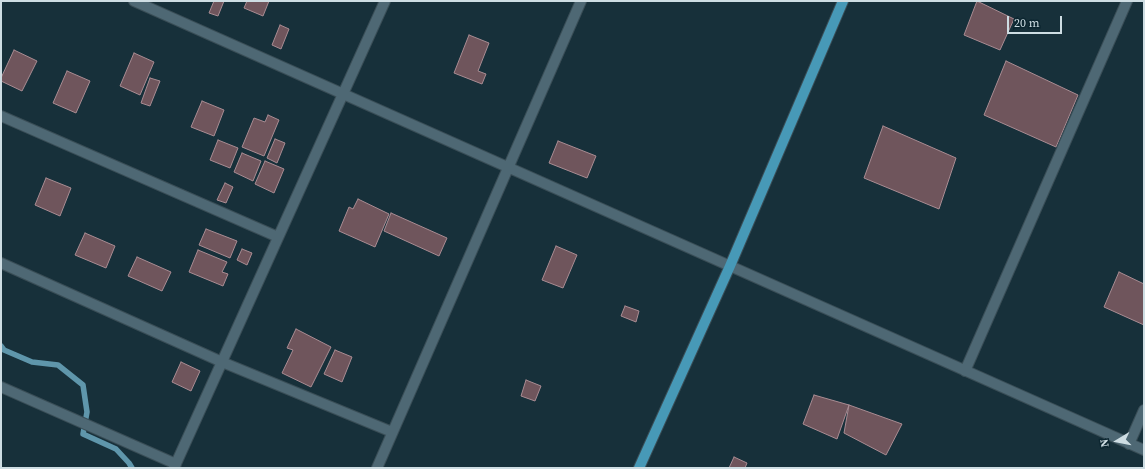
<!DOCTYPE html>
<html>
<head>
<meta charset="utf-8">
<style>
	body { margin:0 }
	#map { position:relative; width:1145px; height:469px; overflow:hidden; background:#17303a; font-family:"Source Serif 4",serif }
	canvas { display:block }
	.frame { position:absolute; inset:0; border:2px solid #cedde3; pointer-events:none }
	.north { position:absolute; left:1097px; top:421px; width:40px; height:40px; -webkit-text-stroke:3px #0c2630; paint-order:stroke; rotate:260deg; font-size:11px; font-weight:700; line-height:16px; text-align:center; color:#cedde3 }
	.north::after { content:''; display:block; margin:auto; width:14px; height:18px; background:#cedde3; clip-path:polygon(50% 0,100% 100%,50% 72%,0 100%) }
	.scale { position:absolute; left:1007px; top:16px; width:55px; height:18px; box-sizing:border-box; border:2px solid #cedde3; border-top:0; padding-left:5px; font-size:12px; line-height:14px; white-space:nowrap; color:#cedde3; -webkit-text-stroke:3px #0c2630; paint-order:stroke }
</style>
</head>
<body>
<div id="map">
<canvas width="1145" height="469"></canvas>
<div class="frame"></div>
<div class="north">N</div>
<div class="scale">20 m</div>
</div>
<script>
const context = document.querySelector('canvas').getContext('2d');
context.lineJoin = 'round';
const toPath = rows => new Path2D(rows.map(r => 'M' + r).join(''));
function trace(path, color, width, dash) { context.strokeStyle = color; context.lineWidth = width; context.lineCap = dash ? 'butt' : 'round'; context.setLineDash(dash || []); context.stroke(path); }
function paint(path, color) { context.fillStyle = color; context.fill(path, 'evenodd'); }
trace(toPath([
	[1,346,4,350,32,362,58,365,83,385,87,412,83,434,116,449,129,463,132,468]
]), '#5f96ab', 5.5);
const building = toPath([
	[214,1,224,1,218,16,209,13,214,1],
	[247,1,269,1,263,16,244,8,247,1],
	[977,1,1014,19,1000,50,964,35,977,1],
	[280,25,289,29,281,49,272,45,280,25],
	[469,35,489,43,478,71,486,74,482,84,454,73,469,35],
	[14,50,37,61,22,91,1,81,1,78,14,50],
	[134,53,154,62,140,95,120,86,134,53],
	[1006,61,1078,95,1056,147,984,115,1006,61],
	[67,71,90,81,76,113,53,103,67,71],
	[150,78,160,81,150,106,141,103,150,78],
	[202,101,224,110,214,136,191,127,202,101],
	[268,115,279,120,264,156,242,147,254,118,265,122,268,115],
	[883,126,956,158,939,209,864,178,883,126],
	[275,139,285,143,277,163,267,158,275,139],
	[218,140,238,148,230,168,210,160,218,140],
	[558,141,596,156,587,178,549,163,558,141],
	[242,153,261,161,253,181,234,172,242,153],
	[265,161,284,169,274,193,255,184,265,161],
	[46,178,71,188,60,216,35,205,46,178],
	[225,183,233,187,226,203,217,200,225,183],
	[358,199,389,214,375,247,339,231,349,207,353,209,358,199],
	[391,213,447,238,439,256,384,231,391,213],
	[206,229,237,241,230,258,199,245,206,229],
	[85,233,115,246,106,268,75,255,85,233],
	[556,246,577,255,563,288,542,280,556,246],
	[242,249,252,253,247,265,237,260,242,249],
	[198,250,227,262,222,272,228,274,223,286,189,272,198,250],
	[137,257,171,272,162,291,128,276,137,257],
	[1119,272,1144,284,1144,325,1104,307,1119,272],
	[625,306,639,311,636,322,621,316,625,306],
	[296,329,331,347,311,387,282,373,293,350,287,348,296,329],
	[335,350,352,357,342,382,324,374,335,350],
	[181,362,200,371,191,391,172,382,181,362],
	[526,380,541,386,535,401,521,396,526,380],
	[814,395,849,405,837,439,803,424,814,395],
	[849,405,902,424,886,455,844,433,849,405],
	[734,457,747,463,745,468,729,468,734,457]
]);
paint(building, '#6f555c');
trace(building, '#a98c93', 1);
const minor = toPath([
	[134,1,1144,450],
	[1,116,278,237],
	[1,263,222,362,392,432],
	[965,371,1127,1],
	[1,387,176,464],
	[1129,444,1144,410],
	[174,468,385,1],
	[377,468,581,1]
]);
const major = toPath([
	[639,468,730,266,843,1]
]);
trace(minor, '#3a4e57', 12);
trace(major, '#3a4e57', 12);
trace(minor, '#4e6874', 10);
trace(major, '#4799b7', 10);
</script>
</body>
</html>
